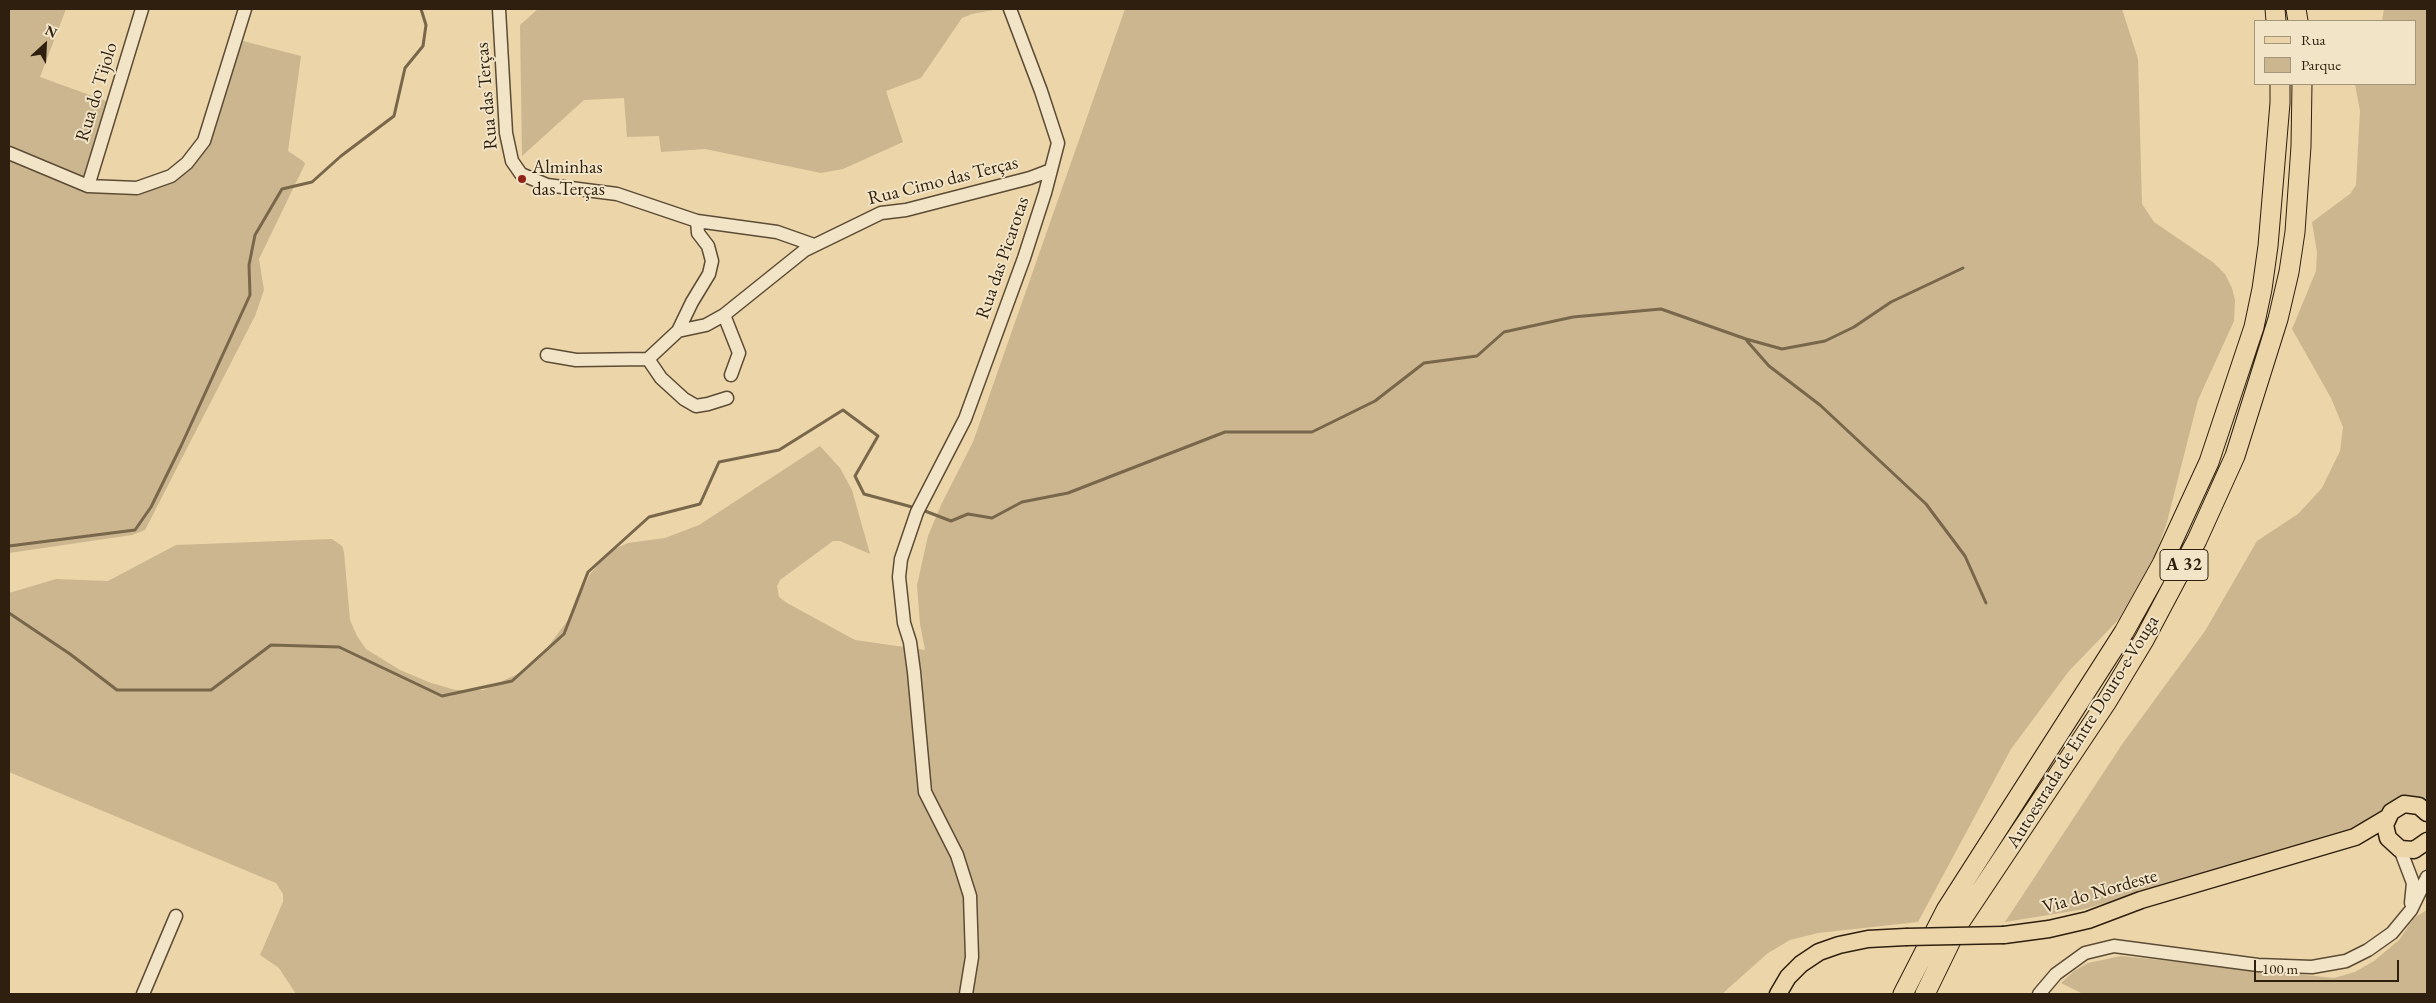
<!DOCTYPE html>
<html>
<head>
<meta charset="utf-8">
<style>
	body { margin:0 }
	#map { position:relative; width:2436px; height:1003px; overflow:hidden; background:#ebd5a9; font-family:"EB Garamond",serif }
	canvas { display:block }
	.frame { position:absolute; inset:0; border:10px solid #2e1f0e; pointer-events:none }
	.legend { position:absolute; left:2254px; top:20px; width:162px; height:65px; box-sizing:border-box; background:#f2e4c7; border:1px solid #a4957d; margin:0; padding:6px 9px; list-style:none; font-size:15px; color:#2e1f0e }
	.legend li { display:flex; align-items:center; gap:10px; height:25px }
	.legend b { width:25px; border:1px solid #a4957d }
	.north { position:absolute; left:20px; top:20px; width:50px; height:50px; -webkit-text-stroke:4px #f2e4c7; paint-order:stroke; rotate:25deg; font-size:14px; font-weight:700; line-height:20px; text-align:center; color:#2e1f0e }
	.north::after { content:''; display:block; margin:auto; width:18px; height:22px; background:#2e1f0e; clip-path:polygon(50% 0,100% 100%,50% 72%,0 100%) }
	.scale { position:absolute; left:2254px; top:960px; width:145px; height:22px; box-sizing:border-box; border:2px solid #2e1f0e; border-top:0; padding-left:6px; font-size:15px; line-height:18px; white-space:nowrap; color:#2e1f0e; -webkit-text-stroke:4px #f2e4c7; paint-order:stroke }
</style>
</head>
<body>
<div id="map">
<canvas width="2436" height="1003"></canvas>
<div class="frame"></div>
<ul class="legend">
<li><b style="height:6px;background:#ebd5a9"></b>Rua</li>
<li><b style="height:14px;background:#cbb68f"></b>Parque</li>
</ul>
<div class="north">N</div>
<div class="scale">100 m</div>
</div>
<script>
const context = document.querySelector('canvas').getContext('2d');
context.lineJoin = 'round';
function paint(path, color) { context.fillStyle = color; context.fill(path, 'evenodd'); }
const toPath = rows => new Path2D(rows.map(r => 'M' + r).join(''));
function trace(path, color, width, dash) { context.strokeStyle = color; context.lineWidth = width; context.lineCap = dash ? 'butt' : 'round'; context.setLineDash(dash || []); context.stroke(path); }
function drawText(font, color, halo, rows, align = 'center') {
  context.font = font + ' "EB Garamond",serif'; context.lineWidth = 4; context.setLineDash([]); context.textBaseline = 'middle'; context.strokeStyle = halo; context.fillStyle = color; for (const [text, x, y, turn = 0] of rows) {
    context.save(); context.translate(x, y); context.rotate((+turn || 0) * Math.PI / 180); context.textAlign = isNaN(turn) ? turn : align; if (halo) context.strokeText(text, 0, 0); context.fillText(text, 0, 0); context.restore();
  }
}
paint(toPath([
	[9,9,66,9,40,77,109,102,81,190,125,194,152,190,174,180,192,164,239,40,301,56,288,151,303,161,305,164,259,259,264,290,255,316,145,530,132,535,9,553],
	[538,9,999,9,972,14,962,18,921,78,886,91,903,142,843,169,821,173,705,149,661,152,659,136,627,137,624,98,584,100,522,156,520,25],
	[1125,9,2122,9,2138,59,2142,204,2154,222,2214,263,2225,274,2232,288,2235,300,2234,321,2198,400,2167,522,2152,564,2122,616,2069,671,2011,749,1918,922,1818,933,1790,940,1768,953,1722,994,296,994,279,968,260,955,283,902,283,894,276,883,9,772,9,593,56,579,108,581,176,545,332,539,342,546,344,552,350,620,357,636,366,649,400,670,431,683,456,690,483,690,520,673,541,656,568,620,590,574,610,551,628,543,665,538,699,525,820,446,840,468,852,490,870,554,840,541,833,541,780,580,777,586,779,597,787,603,855,640,925,650,920,624,917,585,928,536,942,503,973,442],
	[2384,9,2427,9,2427,803,2401,798,2387,805,2376,819,2359,828,2085,909,2005,922,2123,743,2205,631,2257,541,2298,514,2322,488,2340,451,2343,427,2331,398,2292,329,2316,271,2317,252,2312,222,2350,194,2356,185,2360,111,2355,84,2415,84,2415,21,2382,21],
	[2427,910,2427,994,2083,994,2061,983,2074,971,2088,963,2121,956,2334,978,2355,972,2374,961,2399,940,2414,918]
]), '#cbb68f');
trace(toPath([
	[1747,341,1769,366,1820,405,1926,504,1965,556,1986,603],
	[925,511,951,521,968,514,992,518,1022,502,1068,493,1225,432,1312,432,1375,401,1424,363,1477,356,1504,332,1573,317,1661,309,1746,339,1782,349,1825,341,1854,327,1891,302,1963,268],
	[9,546,135,530,151,507,181,446,250,295,249,265,255,235,282,189,312,182,341,156,394,116,405,68,423,46,426,25,421,9],
	[9,613,70,654,117,690,211,690,271,645,339,647,442,696,512,681,564,634,588,572,649,517,700,504,719,462,779,450,843,410,878,436,855,476,864,494,912,507]
]), '#79674b', 3);
const minor = toPath([
	[499,9,506,133,512,161,521,174,547,185,617,194,697,221,777,232,814,245],
	[9,153,88,186,137,188,171,176,187,163,204,141,245,9],
	[88,186,142,9],
	[724,315,739,353,731,375],
	[678,331,692,302,709,274,712,261,708,246,698,233,697,221],
	[547,355,576,360,648,359],
	[648,359,678,331,706,325,724,315,805,250,881,213,906,210,1030,178,1051,170],
	[648,359,661,378,684,399,696,406,708,404,727,398],
	[2400,849,2413,883,2411,903],
	[143,994,176,916],
	[966,994,972,957,970,896,957,855,925,792,914,672,910,642,904,623,899,577,901,559,917,512,965,419,1024,258,1045,193,1058,143,1041,91,1010,9],
	[2039,994,2056,974,2085,953,2114,946,2258,965,2312,967,2346,961,2368,950,2392,933,2411,910,2427,877]
]);
const major = toPath([
	[2427,813,2419,806,2404,804,2391,812,2385,825,2388,838,2400,849,2414,850,2427,841],
	[2004,935,2049,929,2088,920,2141,900,2355,837,2387,818],
	[1778,994,1788,977,1801,964,1819,952,1839,945,1868,939,1906,937]
]);
const highway = toPath([
	[2275,9,2276,21],
	[2296,9,2298,21],
	[1903,994,1946,910,2124,632,2162,564,2209,462,2254,327,2262,289,2268,246,2280,103,2280,84],
	[1925,994,1960,922,2106,703,2144,640,2197,540,2235,456,2278,319,2289,272,2295,232,2301,146,2302,84]
]);
trace(minor, '#5d4c35', 15);
trace(major, '#2e1f0e', 19);
trace(highway, '#2e1f0e', 21);
trace(minor, '#f2e4c7', 12);
trace(major, '#ebd5a9', 16);
trace(highway, '#ebd5a9', 19);
const majorBridge = toPath([
	[1906,937,2004,935]
]);
trace(majorBridge, '#2e1f0e', 19, []);
trace(majorBridge, '#ebd5a9', 16);
for (const [x, y, r, color] of [
	[522,179,5,"#8f2418"]
]) { const dot = new Path2D(); dot.arc(x, y, r, 0, 2 * Math.PI); context.fillStyle = color; context.fill(dot); trace(dot, '#f2e4c7', 2); }
for (const [x, y, w] of [
	[2184,565,48]
]) { const box = new Path2D(); box.roundRect(x - w / 2, y - 15.5, w, 31, 4); context.fillStyle = '#f2e4c7'; context.fill(box); trace(box, '#2e1f0e', 1); }
drawText('bold 18px', '#2e1f0e', null, [
	["A 32",2184,565]
]);
drawText('19px', '#2e1f0e', '#f2e4c7', [
	["Rua do Tijolo",97,92,-73],
	["Rua das Terças",487,96,-95],
	["Rua Cimo das Terças",943,181,-14],
	["Rua das Picarotas",1003,258,-71],
	["Autoestrada de Entre Douro-e-Vouga",2083,732,-58],
	["Via do Nordeste",2100,892,-16]
]);
drawText('19px', '#2e1f0e', '#f2e4c7', [
	["Alminhas",532,168],
	["das Terças",532,190]
], 'left');
</script>
</body>
</html>
